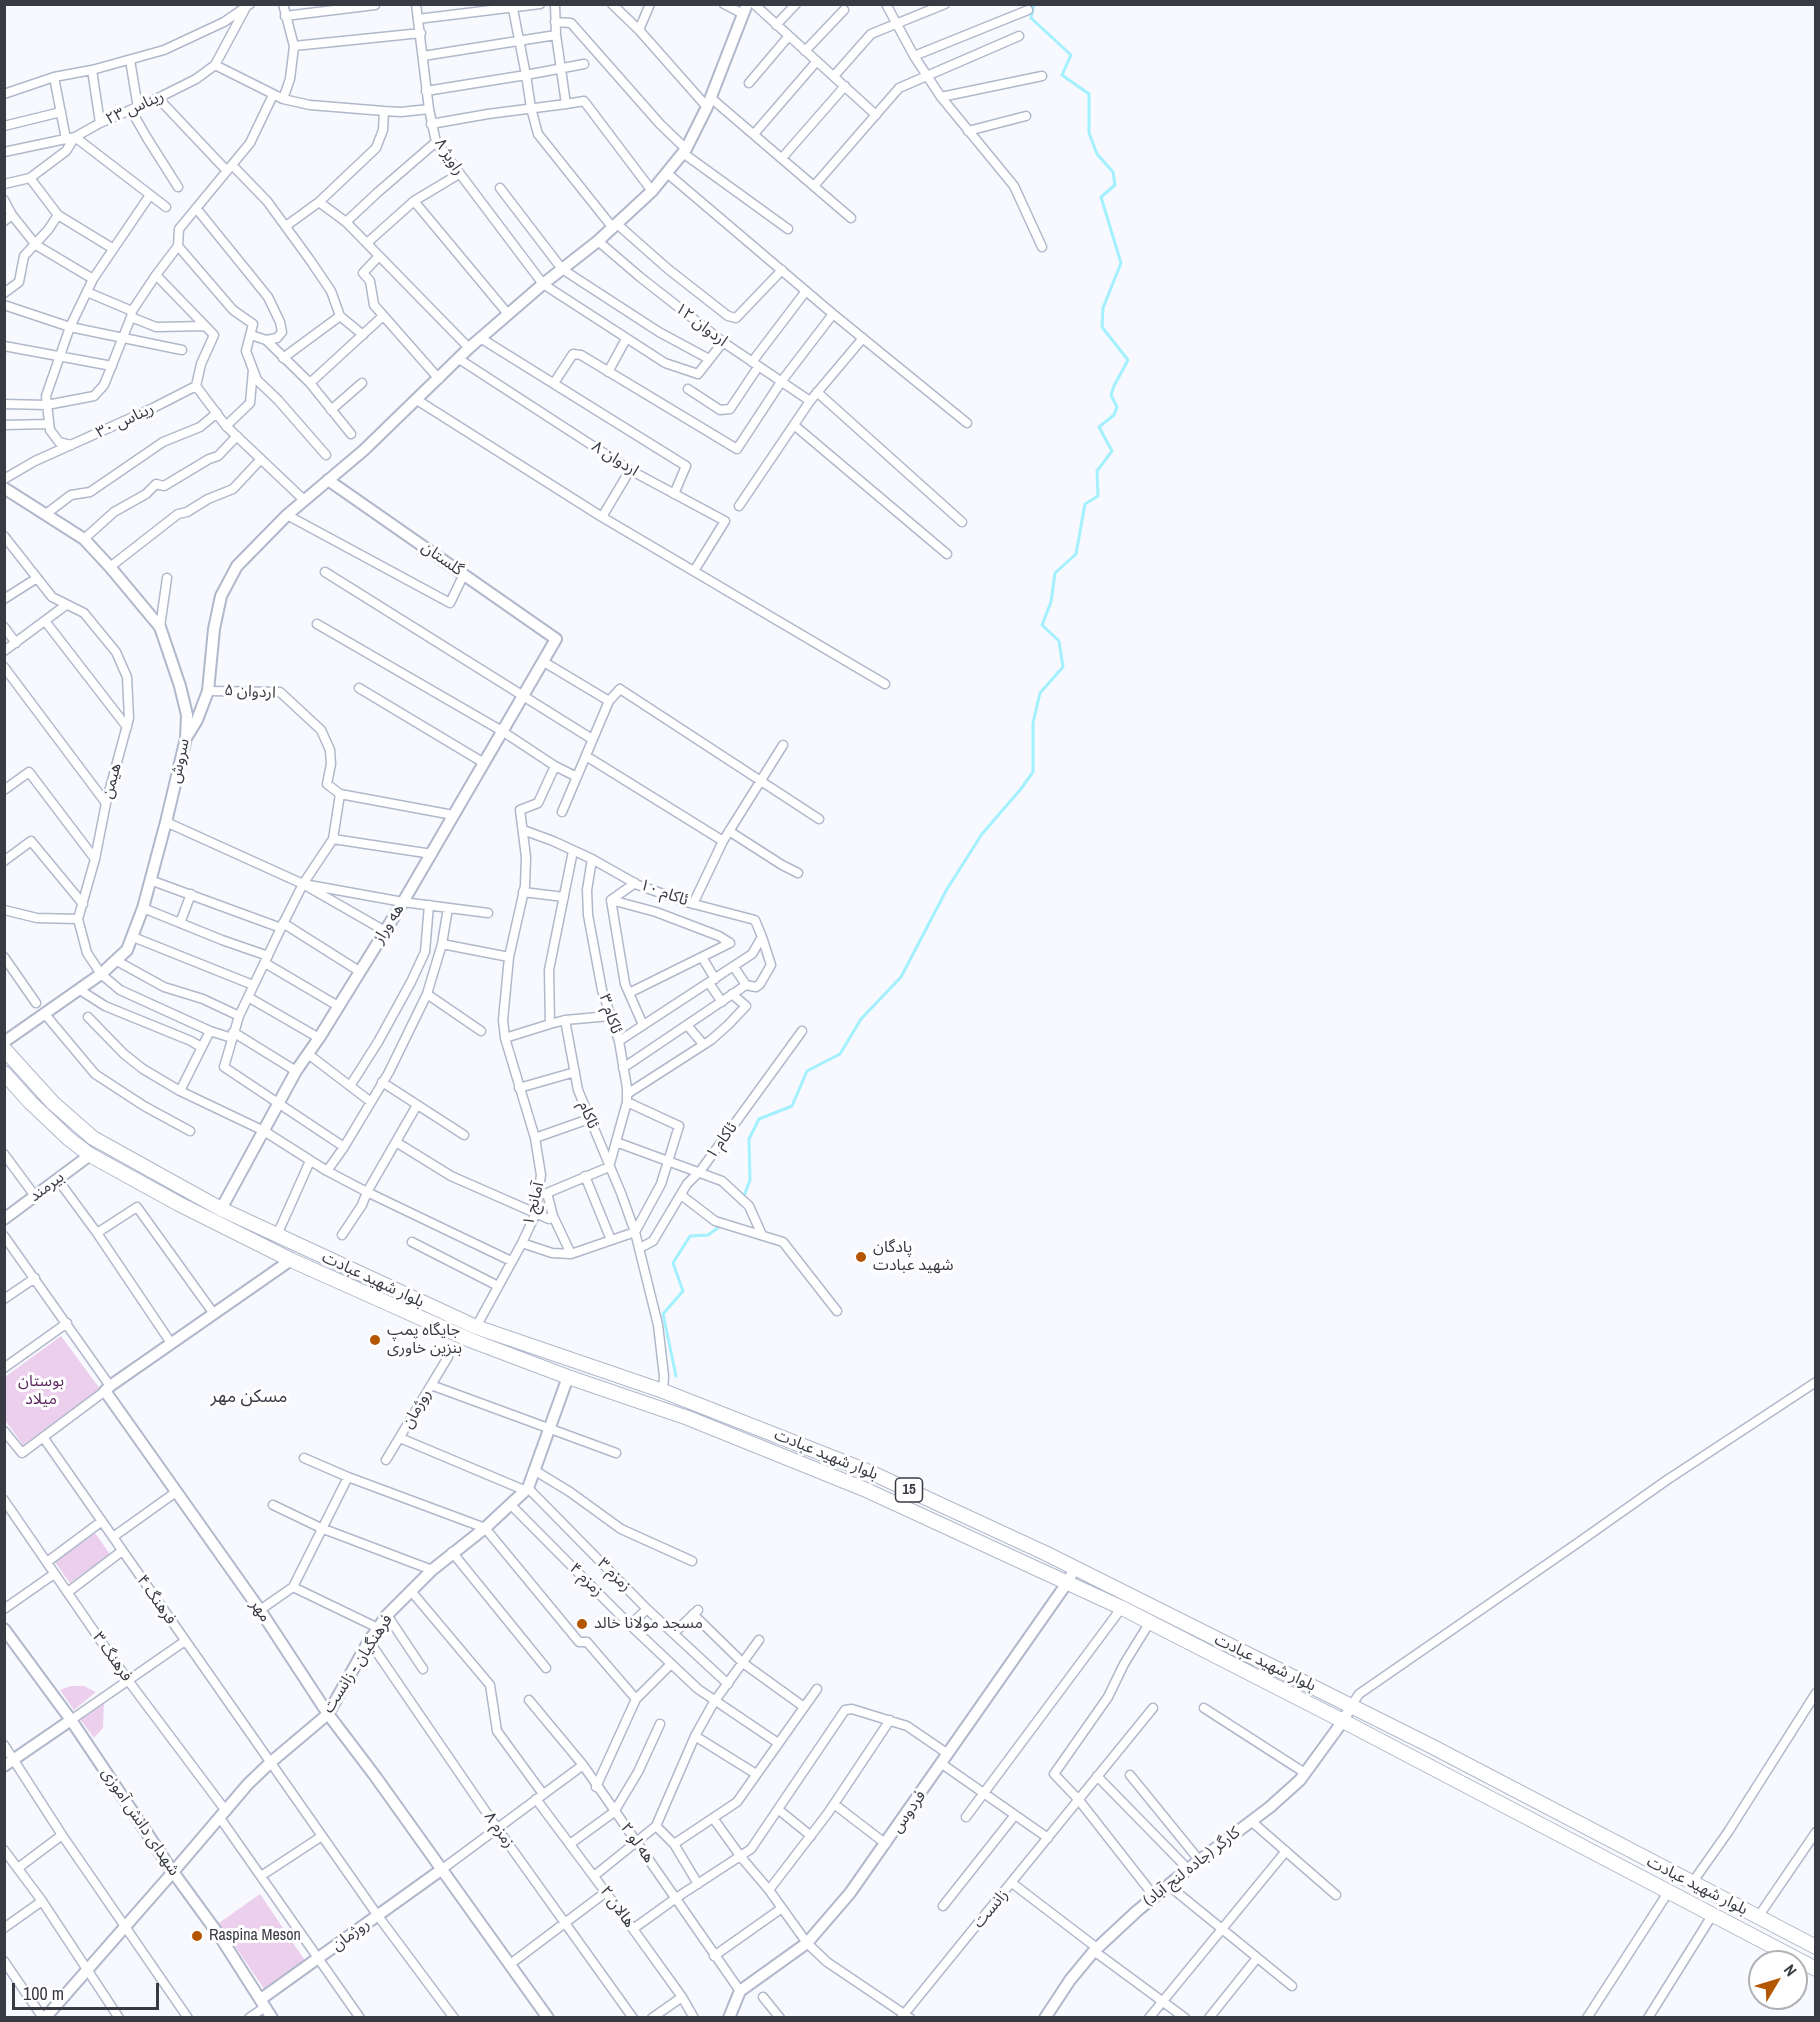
<!DOCTYPE html>
<html>
<head>
<meta charset="utf-8">
<style>
	body { margin:0 }
	#map { position:relative; width:1820px; height:2022px; overflow:hidden; background:#f8f9fe; font-family:"Archivo Narrow",sans-serif }
	canvas { display:block }
	.frame { position:absolute; inset:0; border:6px solid #383b43; pointer-events:none }
	.north { position:absolute; left:1748px; top:1950px; width:60px; height:60px; box-sizing:border-box; background:#fff; border:2px solid #afb1b4; border-radius:50%; rotate:52deg; font-size:16px; font-weight:700; line-height:24px; text-align:center; color:#383b43 }
	.north::after { content:''; display:block; margin:auto; width:21px; height:27px; background:#b45600; clip-path:polygon(50% 0,100% 100%,50% 72%,0 100%) }
	.scale { position:absolute; left:12px; top:1983px; width:147px; height:27px; box-sizing:border-box; border:3px solid #383b43; border-top:0; padding-left:8px; font-size:18px; line-height:21px; white-space:nowrap; color:#383b43; -webkit-text-stroke:4px #fff; paint-order:stroke }
</style>
</head>
<body>
<div id="map">
<canvas width="1820" height="2022"></canvas>
<div class="frame"></div>
<div class="north">N</div>
<div class="scale">100 m</div>
</div>
<script>
const context = document.querySelector('canvas').getContext('2d');
context.lineJoin = 'round';
function paint(path, color) { context.fillStyle = color; context.fill(path, 'evenodd'); }
const toPath = rows => new Path2D(rows.map(r => 'M' + r).join(''));
function trace(path, color, width, dash) { context.strokeStyle = color; context.lineWidth = width; context.lineCap = dash ? 'butt' : 'round'; context.setLineDash(dash || []); context.stroke(path); }
function drawText(font, color, halo, rows, align = 'center') {
  context.font = font + ' "Archivo Narrow","Noto Sans Arabic",sans-serif'; context.lineWidth = 6; context.setLineDash([]); context.textBaseline = 'middle'; context.strokeStyle = halo; context.fillStyle = color; for (const [text, x, y, turn = 0] of rows) {
    context.save(); context.translate(x, y); context.rotate((+turn || 0) * Math.PI / 180); context.textAlign = isNaN(turn) ? turn : align; if (halo) context.strokeText(text, 0, 0); context.fillText(text, 0, 0); context.restore();
  }
}
paint(toPath([
	[61,1336,100,1389,23,1445,5,1420,5,1377],
	[95,1533,110,1554,70,1583,55,1562],
	[71,1686,84,1686,96,1692,74,1710,60,1690],
	[104,1702,103,1728,94,1738,80,1719],
	[260,1894,306,1962,265,1990,219,1923]
]), '#eccfec');
trace(toPath([
	[744,1196,750,1180,749,1139,759,1119,792,1106,807,1071,840,1054,861,1019,901,977,947,889,982,834,1020,790,1033,772,1033,723,1040,693,1063,667,1059,641,1042,625,1051,602,1055,573,1076,554,1085,504,1098,496,1097,471,1112,451,1099,427,1114,415,1117,407,1111,395,1114,386,1128,360,1102,327,1103,308,1121,263,1101,197,1115,185,1113,172,1097,154,1089,133,1089,94,1062,75,1071,55,1031,18,1034,4],
	[676,1376,663,1314,683,1291,673,1263,690,1236,708,1235,719,1227]
]), '#a3f0ff', 3);
const minor = toPath([
	[283,4,294,46,290,79,283,99],
	[416,4,429,109,436,142,543,284,665,363,698,374,723,342],
	[512,4,526,75,531,108,538,134,613,228],
	[555,4,556,35,566,104,584,101,652,191],
	[612,4,639,30,707,107],
	[724,4,743,14],
	[754,4,876,115],
	[886,4,914,56,941,97,1014,186,1042,247],
	[285,16,375,5],
	[418,19,540,4],
	[555,22,571,23,660,124,686,149],
	[776,25,796,4],
	[639,30,650,4],
	[294,46,421,33],
	[805,51,844,10],
	[423,56,556,35],
	[914,56,1028,10],
	[130,60,138,108],
	[215,65,283,99,310,105,384,111,401,112,429,109],
	[92,70,100,123],
	[834,76,871,34,945,4],
	[54,77,66,139],
	[749,83,788,37],
	[426,91,526,75,584,64],
	[4,94,54,77,92,70,164,50,224,22,250,4],
	[941,97,1042,76],
	[158,98,227,171],
	[711,98,851,218],
	[131,110,147,138,178,187],
	[431,124,488,114,566,104],
	[4,126,61,112],
	[968,131,1026,116],
	[754,134,817,61],
	[4,152,75,137,166,207],
	[683,153,788,229],
	[782,158,845,86],
	[232,165,267,201,310,260,331,291,340,316,363,335],
	[667,173,833,314,967,423],
	[30,178,58,215,112,248],
	[4,184,30,178,66,151,75,137,100,123,158,98,196,79,215,65,245,9],
	[814,186,899,88,1019,36],
	[500,188,562,269,659,332,709,359],
	[4,200,12,215,36,245,93,279],
	[414,201,508,314],
	[319,202,346,222,469,348],
	[196,208,268,297,280,322,282,332,277,338,266,340],
	[4,221,12,215],
	[346,222,377,193,436,142],
	[617,224,668,269,728,316,736,318,782,270],
	[286,226,319,202,376,148,383,130,384,111],
	[598,241,640,277,723,342,810,401],
	[367,243,414,201,459,174],
	[178,246,233,310,253,324,246,351,257,380,278,400,326,455],
	[379,256,363,273,370,281,374,305,439,379],
	[87,292,132,311],
	[4,293,19,282,24,256,48,230,58,215],
	[4,305,70,327,182,350],
	[131,317,156,327,205,326],
	[251,335,266,340,310,383,351,434],
	[482,339,686,466,674,494],
	[4,346,112,366],
	[283,358,340,316],
	[459,359,630,470,725,521,694,571],
	[752,362,806,291],
	[608,372,626,339],
	[310,383,383,316],
	[554,383,573,354,581,355,737,449,781,382,833,314],
	[196,386,226,426,304,500],
	[688,389,720,410,730,409,758,367],
	[817,392,962,522],
	[417,400,602,517,885,684],
	[4,404,47,405,94,396,104,385,131,317,132,311,156,275,178,246,179,229,250,143,273,95],
	[331,410,362,383],
	[4,425,49,424],
	[794,425,947,554],
	[226,426,250,403,253,370],
	[71,445,59,442,50,430,46,396,70,327,93,279,150,195],
	[4,479,35,461,153,408,196,386,201,364,214,335,156,275],
	[739,506,810,401,863,338],
	[46,514,71,495,90,492,163,442,200,427,217,413],
	[287,515,450,603,464,574],
	[602,517,630,470],
	[4,536,52,597,84,613,116,652,127,677,129,718,106,803,95,859,78,919,87,953,101,974,120,990,210,1031,232,1038],
	[84,539,114,512,146,494,156,484,164,486,209,459,218,456,237,436],
	[110,567,178,514,187,512,208,499,233,489,261,459],
	[325,572,592,739],
	[4,599,37,578],
	[45,621,127,727],
	[317,624,502,731,555,766,577,777],
	[4,627,16,643],
	[160,627,167,578],
	[4,651,66,605],
	[544,662,609,701],
	[4,667,106,803],
	[359,688,484,763],
	[208,691,280,692,321,730,330,750,331,764,327,784,340,794,333,839,303,884,281,928,239,1016,224,1067,344,1147],
	[586,756,723,841],
	[4,790,29,772,95,859],
	[340,794,453,815],
	[562,812,609,701,620,689,819,819],
	[166,822,303,884,385,931],
	[523,830,553,841,592,859,638,885,686,902,755,920,762,937,752,954,619,1041],
	[729,831,782,865,798,873],
	[333,839,432,854],
	[573,851,549,970,550,1024,565,1020,578,1090,621,1193,635,1232,658,1325,664,1376,663,1391],
	[4,861,31,841,83,904],
	[150,880,281,928],
	[635,883,611,900,625,984,643,1025],
	[309,885,403,902,488,913],
	[523,892,564,897],
	[611,900,656,912,719,936,730,943],
	[693,904,723,841,783,745],
	[143,908,222,940,268,956],
	[448,908,442,944,509,957],
	[4,910,37,918,78,919],
	[180,923,191,894],
	[283,923,359,971],
	[133,937,253,985],
	[4,957,36,1003],
	[702,957,715,979],
	[117,961,164,987,203,999,239,1016],
	[265,963,338,1006],
	[709,983,722,1002],
	[746,985,756,987,760,984,771,965,762,937],
	[80,990,105,1006,191,1041,201,1047],
	[629,993,730,943],
	[427,994,481,1031],
	[248,997,319,1038],
	[44,1013,95,1074,144,1106,190,1131],
	[88,1017,124,1054,143,1069,180,1091,264,1131,327,1171,367,1192,511,1261],
	[565,1020,610,1016],
	[687,1025,703,1044],
	[233,1032,296,1071],
	[505,1038,550,1024],
	[308,1054,371,1102],
	[623,1068,746,985,734,967],
	[382,1082,464,1135],
	[350,1086,378,1042,411,982,425,952,429,905],
	[519,1088,575,1072],
	[180,1091,210,1031],
	[627,1094,711,1040,728,1025,746,1006,732,994],
	[535,1138,589,1119],
	[396,1142,451,1176,549,1219],
	[616,1142,722,1181,749,1206,762,1235],
	[4,1154,35,1196],
	[327,1171,344,1147,389,1072,427,994,442,944],
	[585,1176,611,1240],
	[58,1180,97,1233,171,1343],
	[547,1193,553,1216,571,1254],
	[538,1195,547,1193,609,1167,627,1102,627,1088,619,1041,602,990,588,915,587,890,592,859],
	[681,1195,715,1221,783,1242,837,1311],
	[97,1233,137,1207,214,1314],
	[277,1235,310,1161],
	[342,1235,362,1205,367,1192,417,1105],
	[4,1236,110,1386],
	[412,1242,498,1286],
	[522,1243,552,1253,571,1254,635,1232,661,1184,679,1126,627,1102],
	[640,1248,653,1241,687,1184,701,1170,802,1031],
	[4,1299,35,1278],
	[476,1327,522,1243,535,1215,541,1175,535,1138,505,1038,503,1020,509,957,525,886,526,857,520,810,538,803,555,766],
	[4,1368,67,1323],
	[431,1385,616,1453],
	[4,1431,22,1453,105,1391],
	[43,1437,378,1916,454,2018],
	[400,1438,524,1490],
	[304,1458,348,1477,485,1528,579,1642,587,1642,636,1699],
	[386,1460,448,1357],
	[534,1470,570,1492,621,1529,692,1561],
	[528,1488,647,1609,728,1684],
	[4,1500,127,1679,226,1811],
	[273,1505,321,1528,432,1570],
	[511,1505,630,1625,698,1689,778,1743],
	[113,1537,176,1492],
	[452,1552,546,1668],
	[47,1562,102,1521],
	[293,1587,378,1628],
	[411,1591,490,1685,497,1731,543,1794],
	[68,1592,122,1551],
	[4,1609,54,1574],
	[260,1610,293,1587,348,1477],
	[693,1614,743,1663,804,1707],
	[387,1615,423,1669],
	[1150,1622,1124,1664,1108,1697,1054,1774,1078,1799,1154,1896],
	[630,1625,647,1609],
	[674,1633,698,1610],
	[369,1641,497,1828,633,2018],
	[529,1700,583,1765,740,1991],
	[1351,1706,1359,1694,1579,1542,1667,1480,1816,1382],
	[1204,1708,1305,1773],
	[71,1720,185,1641],
	[695,1736,756,1774],
	[4,1745,62,1835,188,2018],
	[942,1764,1048,1838],
	[1130,1775,1195,1855],
	[1097,1776,1188,1869],
	[596,1787,636,1699,671,1664],
	[536,1799,633,1929,682,1997,694,2018],
	[834,1804,886,1844],
	[779,1810,811,1836],
	[966,1817,1123,1606],
	[220,1818,360,2018],
	[713,1818,741,1857,769,1890,807,1943,827,1962,910,2018],
	[1251,1821,1336,1895],
	[656,1826,674,1844,698,1884],
	[570,1844,614,1812,638,1772,660,1724],
	[674,1844,737,1802,817,1689],
	[4,1850,42,1901,119,2018],
	[18,1868,62,1835],
	[441,1870,583,1765],
	[261,1876,322,1836],
	[594,1876,656,1826,695,1736,714,1702,759,1640],
	[1012,1883,1097,1948],
	[1692,1883,1728,1832,1816,1693],
	[1168,1885,1292,1986],
	[769,1890,828,1813,890,1720],
	[943,1906,1015,1815],
	[1758,1917,1816,1832],
	[4,1928,42,1901],
	[633,1929,676,1898,751,1849,845,1710,852,1709,907,1726,948,1754],
	[1094,1951,1185,2018],
	[714,1956,782,1908],
	[4,1961,43,2018],
	[509,1965,606,1892],
	[763,1997,780,2018],
	[249,2018,265,2007],
	[652,2018,682,1997],
	[901,2018,1153,1708],
	[1149,2018,1286,1851],
	[1209,2018,1257,1958],
	[1587,2018,1669,1891],
	[1648,2018,1713,1914]
]);
const tertiary = toPath([
	[4,488,84,539,110,567,160,627,180,686,187,715,186,738,166,822,143,908,127,950,101,974,4,1042],
	[186,738,197,720,208,691,214,629,221,596,237,566,287,515,364,450,469,348,543,284,598,241,652,191,686,149,707,107,747,4],
	[221,1209,296,1071,319,1038,403,902,556,639,328,480],
	[4,1219,90,1155],
	[291,1260,110,1386,105,1391,260,1610,328,1714,375,1776,548,2018],
	[4,1629,71,1720,173,1872,219,1935,272,2018],
	[4,1766,71,1720],
	[261,1999,441,1870],
	[45,2018,173,1872,248,1784,271,1762,328,1714,369,1641,387,1615,432,1570,485,1528,528,1488,568,1377],
	[729,2018,740,1991,807,1943,850,1893,1067,1583,1075,1568],
	[1045,2018,1070,1980,1094,1951,1137,1911,1188,1869,1270,1807,1300,1780,1343,1721,1351,1706]
]);
const primary = toPath([
	[4,1049,53,1103,93,1138,221,1209,476,1327,663,1391,872,1473,1045,1553,1433,1747,1816,1947],
	[4,1073,30,1102,69,1139,90,1155,179,1204,291,1260,470,1340,568,1377,688,1418,864,1489,1122,1608,1343,1721,1816,1969]
]);
trace(minor, '#b0b8cb', 11);
trace(tertiary, '#b0b8cb', 14);
trace(primary, '#b0b8cb', 16);
trace(minor, '#fff', 8);
trace(tertiary, '#fff', 10);
trace(primary, '#fff', 14);
for (const [x, y, r, color] of [
	[861,1257,6,"#b45600"],
	[375,1340,6,"#b45600"],
	[582,1624,6,"#b45600"],
	[197,1936,6,"#b45600"]
]) { const dot = new Path2D(); dot.arc(x, y, r, 0, 2 * Math.PI); context.fillStyle = color; context.fill(dot); trace(dot, '#fff', 2); }
for (const [x, y, w] of [
	[909,1490,27]
]) { const box = new Path2D(); box.roundRect(x - w / 2, y - 12, w, 24, 4.5); context.fillStyle = '#fff'; context.fill(box); trace(box, '#383b43', 1.5); }
drawText('bold 15px', '#383b43', null, [
	["15",909,1490]
]);
drawText('16px', '#383b43', '#fff', [
	["ریناس ۲۳",135,108,-24],
	["راویژ ۸",449,157,57],
	["اردوان ۱۲",701,325,37],
	["ریناس ۳۰",125,421,-25],
	["اردوان ۸",615,459,32],
	["گلستان",442,559,35],
	["اردوان ۵",250,692,3],
	["سروش",180,761,-78],
	["هیمن",112,781,-75],
	["ئاکام ۱۰",664,893,20],
	["هه وراز",389,924,-58],
	["ئاکام ۳",610,1014,72],
	["ئاکام",588,1115,68],
	["ئاکام ۱",722,1141,-54],
	["بیرمند",47,1187,-37],
	["آمانج ۱",534,1204,-76],
	["بلوار شهید عبادت",373,1280,25],
	["روژمان",417,1409,-60],
	["بلوار شهید عبادت",826,1455,22],
	["زمزم ۳",614,1575,45],
	["زمزم ۴",586,1580,45],
	["فرهنگ ۴",156,1600,55],
	["مهر",260,1611,55],
	["فرهنگ ۳",112,1657,55],
	["بلوار شهید عبادت",1265,1663,26],
	["فرهنگیان - زانست",358,1664,-57],
	["فردوس",909,1812,-55],
	["شهدای دانش آموزی",140,1822,56],
	["زمزم ۸",499,1830,55],
	["هه لو ۲",637,1843,54],
	["کارگر (جاده لنج آباد)",1192,1867,-38],
	["بلوار شهید عبادت",1697,1886,27],
	["هالان ۲",617,1907,54],
	["زانست",991,1909,-50],
	["روژمان",351,1935,-36]
]);
drawText('16px', '#383b43', '#fff', [
	["پادگان",873,1248],
	["شهید عبادت",873,1266],
	["جایگاه پمپ",387,1331],
	["بنزین خاوری",387,1349],
	["مسجد مولانا خالد",594,1624],
	["Raspina Meson",209,1936]
], 'left');
drawText('16px', '#5d295f', '#fff', [
	["بوستان",41,1382],
	["میلاد",41,1400]
]);
drawText('18px', '#383b43', '#fff', [
	["مسکن مهر",249,1397]
]);
</script>
</body>
</html>
